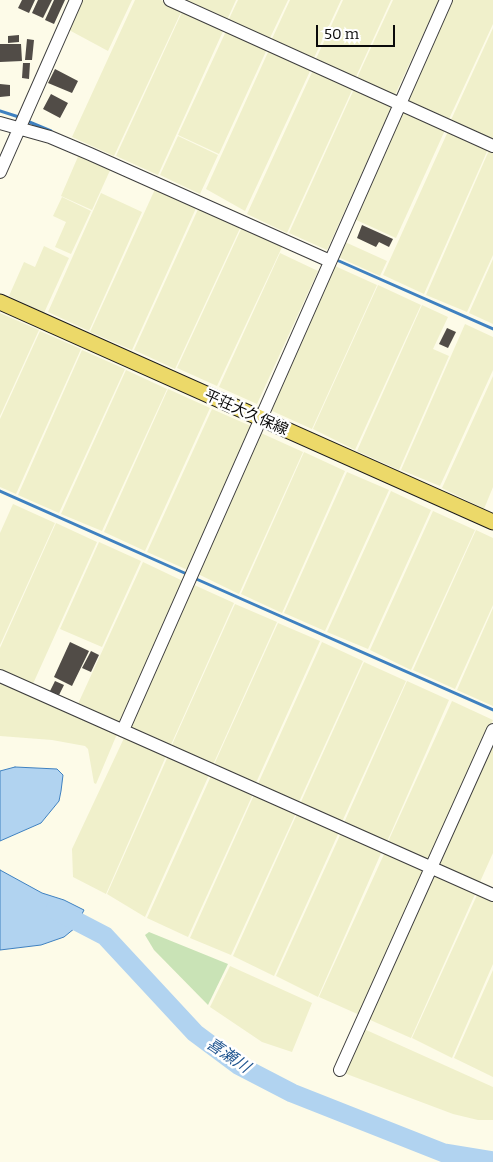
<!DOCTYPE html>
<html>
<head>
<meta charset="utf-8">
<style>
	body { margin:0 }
	#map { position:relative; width:493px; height:1162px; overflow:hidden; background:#fdfbe8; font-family:Bitter,serif }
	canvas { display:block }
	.scale { position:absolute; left:316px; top:25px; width:79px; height:22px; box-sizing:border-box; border:2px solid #0a0a0a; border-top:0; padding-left:6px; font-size:15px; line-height:18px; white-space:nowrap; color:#0a0a0a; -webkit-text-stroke:4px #fff; paint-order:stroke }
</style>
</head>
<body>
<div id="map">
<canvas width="493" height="1162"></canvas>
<div class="scale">50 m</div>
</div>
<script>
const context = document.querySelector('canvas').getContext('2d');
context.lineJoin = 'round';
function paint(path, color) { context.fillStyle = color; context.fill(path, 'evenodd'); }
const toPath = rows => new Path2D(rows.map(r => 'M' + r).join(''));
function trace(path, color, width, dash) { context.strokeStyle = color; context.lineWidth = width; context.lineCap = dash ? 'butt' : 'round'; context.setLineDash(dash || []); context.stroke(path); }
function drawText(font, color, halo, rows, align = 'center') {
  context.font = font + ' Bitter,"Noto Sans JP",serif'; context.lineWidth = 5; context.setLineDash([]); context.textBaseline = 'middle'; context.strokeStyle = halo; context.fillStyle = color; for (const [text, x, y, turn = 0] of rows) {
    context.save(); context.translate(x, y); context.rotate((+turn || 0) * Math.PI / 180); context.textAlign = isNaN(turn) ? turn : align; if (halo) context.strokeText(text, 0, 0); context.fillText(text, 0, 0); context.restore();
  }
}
paint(toPath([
	[82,0,132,0,108,51,69,30],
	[135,0,161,0,182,10,114,156,72,137],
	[186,0,236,0,227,20],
	[238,0,288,0,269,40,228,21],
	[290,0,341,0,313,60,271,41],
	[343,0,391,0,355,79,315,61],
	[393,0,439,0,394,97,356,80],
	[453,0,493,0,493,24,449,119,407,100],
	[183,10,224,29,158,175,116,156],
	[493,28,493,139,451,120],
	[227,29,268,47,219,154,178,135],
	[269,50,311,69,245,211,206,189],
	[313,70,353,88,287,233,247,214],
	[354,89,392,106,327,250,289,233],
	[404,108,446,128,396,238,354,219],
	[449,129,489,147,424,294,383,275],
	[178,136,218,155,200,194,160,175],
	[490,148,493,150,493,255,467,312,426,295],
	[80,152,112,166,92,210,61,196],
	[156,187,197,206,132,350,90,332],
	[101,193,142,212,89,331,48,312],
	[62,197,91,211,71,254,55,247,66,222,53,216],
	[199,207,241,226,175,369,134,350],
	[242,227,283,245,217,386,177,368],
	[345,242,387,261,380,276,338,257],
	[44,246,69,258,44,313,9,296,24,262,35,267],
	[280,253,318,271,257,404,219,387],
	[493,259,493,324,469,313],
	[335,266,377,285,312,429,270,410],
	[378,285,421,305,355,450,313,429],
	[422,305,448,317,433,349,449,356,399,470,357,451],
	[0,313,39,330,0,416],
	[465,324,493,337,493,370,440,486,401,470],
	[40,331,81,349,16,494,0,487,0,419],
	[82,350,125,369,59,513,18,495],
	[126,370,167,389,102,531,61,514],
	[493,376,493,487,484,509,442,488],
	[168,389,210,408,145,551,104,532],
	[212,409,253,427,190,571,147,552],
	[261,433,303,452,239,594,198,574],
	[304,452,345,471,282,613,241,594],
	[347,472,389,490,325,631,284,613],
	[391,491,431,510,368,649,327,632],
	[13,504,55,523,0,645,0,533],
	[433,511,475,530,411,670,370,650],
	[56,523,97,542,32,686,0,671,0,648],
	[476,530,493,538,493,605,455,689,413,670],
	[99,542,141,561,102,647,60,629],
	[143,562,183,581,119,723,77,706],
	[192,584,234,603,170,747,128,727],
	[235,604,277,622,212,767,171,747],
	[493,608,493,706,457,690],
	[278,623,320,641,255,785,213,767],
	[322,642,363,661,298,804,257,786],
	[364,662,406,681,341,824,300,804],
	[407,681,449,700,386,844,343,825],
	[0,683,117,734,96,784,94,783,88,749,85,746,52,740,0,736],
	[452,701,493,720,430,863,387,844],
	[125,736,166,756,106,894,73,877,72,849],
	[493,743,493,853,479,884,437,865],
	[168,756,209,775,145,917,107,894],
	[211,776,253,794,188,937,147,918],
	[254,795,296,813,231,955,190,938],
	[297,814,339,832,274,976,233,956],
	[341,833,382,851,318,997,276,976],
	[385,852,426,871,362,1016,319,997],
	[435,873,476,892,411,1038,368,1019],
	[478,893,493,900,493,964,452,1058,412,1038],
	[230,966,312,1003,292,1052,262,1042,210,1007],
	[493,970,493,1077,454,1058],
	[364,1029,493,1087,493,1120,478,1120,453,1114,344,1073]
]), '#f0f0cb');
paint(toPath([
	[149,932,228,964,208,1005,154,950,145,935]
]), '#c9e3b6');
const water = toPath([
	[15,767,57,769,63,775,61,791,59,801,41,823,0,841,0,771,15,767],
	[0,870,42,893,64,900,84,910,75,928,64,937,41,945,0,950,0,870]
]);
paint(water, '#b1d3f0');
trace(water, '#3f81c0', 1);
trace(toPath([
	[0,111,22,118],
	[27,121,51,131],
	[339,261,493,329],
	[0,491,189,575],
	[194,578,493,710]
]), '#3f81c0', 3);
trace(toPath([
	[55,910,105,936,195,1033,238,1065,292,1093,444,1153,493,1161]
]), '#b1d3f0', 19);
paint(toPath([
	[22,0,35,0,29,13,18,8],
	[38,0,52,0,43,18,32,13],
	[54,0,65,0,54,24,45,20],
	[19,35,19,42,8,43,8,36],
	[27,39,34,40,32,60,25,60],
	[0,44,21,44,22,61,0,62],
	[23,63,30,63,29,79,22,78],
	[55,69,78,81,72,93,48,83],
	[0,84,10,85,10,96,0,97],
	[51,94,68,103,60,118,43,109],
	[362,225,393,239,389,247,379,242,376,247,357,238],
	[447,328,456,332,448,348,439,344],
	[70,642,89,651,72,686,54,677],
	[91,651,99,655,91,672,82,668],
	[55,681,64,685,59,695,50,691]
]), '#514c47');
const minor = toPath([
	[170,0,493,146],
	[0,123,50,137,90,154,330,261],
	[0,172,76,0],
	[0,676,493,895],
	[123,730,446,0],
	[340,1070,493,730]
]);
const major = toPath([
	[0,302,493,522]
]);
trace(minor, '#3d3d3d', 14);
trace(major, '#1b1b1b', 17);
trace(minor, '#fff', 12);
trace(major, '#ecd969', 15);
drawText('15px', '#0a0a0a', '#fff', [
	["平荘大久保線",246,413,24]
]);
drawText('italic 16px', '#1f548f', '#fff', [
	["喜瀬川",228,1056,34]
]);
</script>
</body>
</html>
